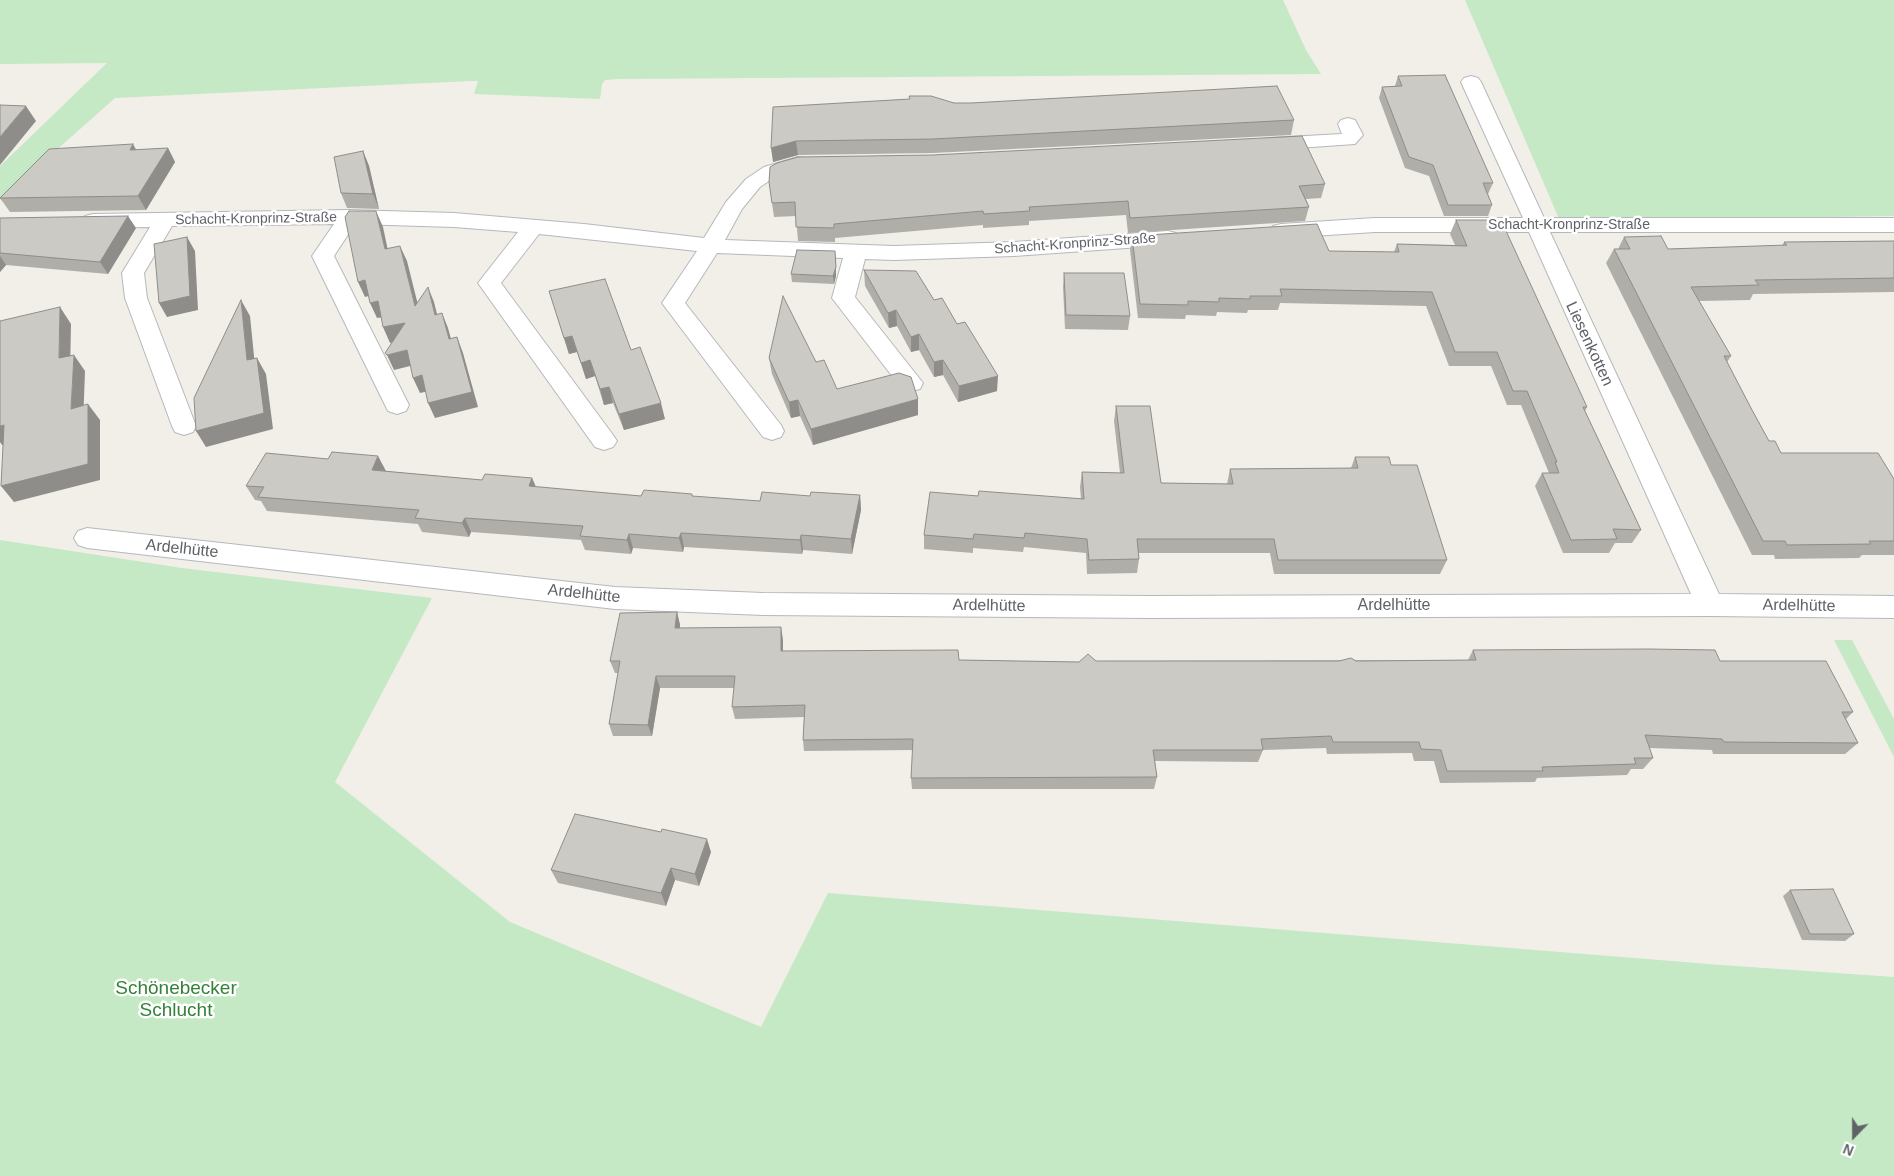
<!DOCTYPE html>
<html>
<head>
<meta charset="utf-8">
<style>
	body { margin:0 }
	#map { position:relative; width:1894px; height:1176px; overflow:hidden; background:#f1efe8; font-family:Helvetica,sans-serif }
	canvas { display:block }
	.north { position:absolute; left:1829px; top:1111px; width:50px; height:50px; -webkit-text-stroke:4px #fff; paint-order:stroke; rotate:202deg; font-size:14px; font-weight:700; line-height:20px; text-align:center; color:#5f6368 }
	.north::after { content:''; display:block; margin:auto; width:18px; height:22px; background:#5f6368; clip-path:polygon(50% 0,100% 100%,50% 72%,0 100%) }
</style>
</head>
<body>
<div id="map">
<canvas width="1894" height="1176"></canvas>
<div class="north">N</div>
</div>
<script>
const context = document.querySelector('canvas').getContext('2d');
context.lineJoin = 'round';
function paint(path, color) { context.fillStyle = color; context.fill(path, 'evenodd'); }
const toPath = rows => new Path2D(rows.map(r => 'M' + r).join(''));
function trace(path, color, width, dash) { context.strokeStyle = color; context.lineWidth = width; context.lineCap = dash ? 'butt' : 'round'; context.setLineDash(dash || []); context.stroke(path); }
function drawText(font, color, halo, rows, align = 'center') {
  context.font = font + ' Helvetica,sans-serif'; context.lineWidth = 5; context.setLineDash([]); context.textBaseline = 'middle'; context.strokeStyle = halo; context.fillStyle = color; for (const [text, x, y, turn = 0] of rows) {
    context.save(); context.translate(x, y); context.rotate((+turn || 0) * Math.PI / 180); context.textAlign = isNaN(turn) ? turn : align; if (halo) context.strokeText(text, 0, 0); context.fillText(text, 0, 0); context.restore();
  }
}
paint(toPath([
	[0,0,1283,0,1306,50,1321,74,618,79,605,80,602,84,600,99,474,94,478,81,469,81,115,98,0,200,0,166,107,63,0,64],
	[1465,0,1894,0,1894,216,1560,221],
	[0,540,182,568,432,598,335,782,510,922,761,1027,828,893,1721,965,1894,977,1894,1176,0,1176],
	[1834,640,1852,640,1894,719,1894,757]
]), '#c5e8c5');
const minor = toPath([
	[1471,76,1478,78,1481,82,1544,218,1894,218,1894,232,1550,232,1719,594,1894,596,1894,618,1710,616,1151,618,763,615,615,609,87,548,78,545,74,538,78,531,87,528,615,587,763,593,1151,596,1691,594,1529,232,1375,232,1281,238,1273,236,1270,231,1273,226,1281,224,1375,218,1523,218,1461,82,1464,78,1471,76],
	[1348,118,1355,120,1363,135,1355,144,1269,150,1262,148,1259,144,1262,140,1269,138,1342,134,1338,124,1341,120,1348,118],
	[798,157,813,159,816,163,813,167,778,175,760,187,742,209,725,240,894,246,1014,242,1168,231,1176,233,1179,238,1176,243,1168,245,1014,256,894,260,865,259,855,297,923,383,920,389,911,391,902,389,832,298,843,258,717,253,685,303,781,425,784,431,781,437,772,440,763,437,662,303,697,251,539,234,501,283,613,435,617,441,613,447,604,450,595,447,478,283,518,232,454,227,355,224,334,256,409,405,406,411,397,414,388,411,385,405,312,256,334,224,172,226,144,273,147,298,196,426,193,432,184,435,175,432,172,426,125,298,122,273,150,227,93,228,85,226,82,221,85,216,93,214,349,210,454,213,584,224,704,238,726,202,746,179,764,167,798,157]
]);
trace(minor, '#b5b8bc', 2);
paint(minor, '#fff');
paint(toPath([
	[1398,76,1493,183,1488,194,1492,205,1488,216,1444,216,1429,176,1405,168,1379,98,1382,87,1395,86],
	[954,103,1294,120,1291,135,933,153,798,155,773,162,773,107],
	[168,148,175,162,146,210,10,212,0,198,136,150],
	[363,151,369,166,379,209,347,208,341,193],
	[769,182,1325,184,1321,198,1306,199,1309,207,1305,221,1128,233,1126,215,1029,221,1029,225,983,228,983,225,835,238,835,242,798,241,796,216,774,217],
	[0,218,136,228,108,274,6,265,0,272],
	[1456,220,1587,407,1585,411,1641,530,1632,543,1615,543,1609,553,1563,553,1535,486,1542,473,1549,473,1521,405,1507,405,1491,366,1449,366,1426,306,1280,303,1278,310,1248,310,1247,313,1217,312,1216,316,1186,315,1185,319,1138,318,1130,250,1132,236,1329,251,1394,252,1397,244,1455,245,1450,234],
	[1624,237,1668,249,1782,246,1784,242,1894,241,1894,292,1753,294,1750,300,1699,301,1731,356,1727,362,1752,410,1769,441,1781,453,1894,479,1894,555,1862,555,1859,558,1775,559,1774,555,1752,555,1606,263,1614,249,1618,249],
	[836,260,836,276,834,284,792,282,791,274],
	[864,270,934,300,957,324,997,391,958,402,943,375,934,377,919,350,911,352,897,326,889,328,865,286],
	[1064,273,1130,316,1128,330,1065,329,1063,287],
	[549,291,665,419,624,430,613,403,604,405,595,376,586,379,577,352,569,354],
	[769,358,816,362,837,389,918,415,813,445,800,416,791,418,772,374],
	[1116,406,1161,483,1227,484,1230,469,1351,468,1355,457,1391,465,1447,560,1440,574,1274,574,1270,553,1138,553,1139,559,1137,573,1087,574,1086,553,1024,547,1023,552,973,548,973,553,924,549,924,535,978,496,1081,499,1080,487,1082,472,1120,473,1114,421],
	[328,459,385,471,482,480,532,478,536,487,641,496,693,497,760,501,810,496,860,495,861,510,852,554,803,550,802,554,684,547,683,552,633,548,631,554,585,550,581,540,471,532,469,537,422,532,418,524,267,511,261,501,255,500,246,486],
	[677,612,680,625,680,628,783,640,783,651,959,660,1079,662,1096,661,1468,660,1473,650,1720,661,1853,712,1846,719,1858,743,1845,754,1713,754,1712,750,1649,748,1653,758,1643,769,1631,769,1627,775,1537,778,1535,782,1440,783,1434,761,1414,761,1412,753,1327,754,1326,748,1263,750,1258,762,1155,761,1157,777,1154,789,912,789,911,778,913,750,804,751,803,740,804,717,735,719,732,707,734,688,660,688,652,736,613,736,609,724,618,673,615,673,610,661],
	[711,852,699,886,675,880,666,906,558,883,551,870],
	[1790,890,1854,934,1845,941,1802,940,1783,896]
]), '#afaea9');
paint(toPath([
	[26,106,36,121,0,165,0,137],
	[796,141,798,155,773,162,771,148],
	[133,144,141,159,130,150],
	[168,148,175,162,146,210,138,196],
	[363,151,369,166,379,209,373,194],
	[376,211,383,227,391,265,385,249],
	[128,216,136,228,108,274,100,262],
	[187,237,195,251,198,310,167,317,159,303],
	[400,246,407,261,422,321,415,306],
	[835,251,836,276,834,284,833,276],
	[0,256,6,265,0,272],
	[365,280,372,295,365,297,358,282],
	[428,287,434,302,441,330,435,315],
	[241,300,250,316,256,376,247,360],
	[378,301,385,317,377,318,370,303],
	[60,307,71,324,70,374,59,358],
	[896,310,897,326,889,328,888,313],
	[442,313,448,328,455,354,449,339],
	[405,323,411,338,390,343,383,327],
	[919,334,919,350,911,352,911,337],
	[572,336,577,352,569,354,564,338],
	[457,337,463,353,478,407,435,418,428,403],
	[407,350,414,365,394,370,387,355],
	[74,355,85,371,83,425,71,409],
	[257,358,266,374,273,429,206,447,196,431],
	[590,360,595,376,586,379,581,363],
	[943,360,943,375,934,377,934,362],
	[422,375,429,391,420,393,413,378],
	[998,376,997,391,958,402,959,386],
	[609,387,613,403,604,405,600,389],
	[918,399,918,415,813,445,811,429],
	[798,400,800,416,791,418,789,402],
	[661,403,665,419,624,430,619,414],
	[88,404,100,420,100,480,14,502,1,486],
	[4,425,17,441,2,445,0,442,0,426],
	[378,456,386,471,372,470],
	[532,478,538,492,529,486],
	[860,495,861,510,852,554,851,539],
	[465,518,471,532,469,537,462,523],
	[681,533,684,547,683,552,679,538],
	[629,534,633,548,631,554,627,540],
	[801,535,803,550,802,554,800,540],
	[677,612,680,625,678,641,675,628],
	[781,627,783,640,783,663,781,651],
	[656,676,660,688,652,736,648,725],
	[707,839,711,852,699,886,695,874],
	[671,868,675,880,666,906,661,893]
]), '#8f8d8a');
const building = toPath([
	[1445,75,1493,183,1483,183,1492,205,1448,205,1433,165,1409,157,1382,87,1402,86,1398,76,1445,75],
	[1277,86,1294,120,933,139,796,141,771,148,773,107,910,99,909,96,931,96,954,103,971,103,1277,86],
	[0,105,26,106,0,137,0,105],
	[1302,136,1325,184,1299,186,1309,207,1130,218,1128,201,1029,207,1030,211,984,214,983,211,834,224,834,228,796,227,795,202,772,203,769,182,770,167,777,163,798,157,933,155,1302,136],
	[133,144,130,150,168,148,138,196,0,198,49,149,133,144],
	[363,151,373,194,341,193,334,157,363,151],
	[349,211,376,211,385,249,400,246,415,306,428,287,435,315,442,313,449,339,457,337,472,392,428,403,422,375,413,378,407,350,387,355,385,353,405,323,383,327,378,301,370,303,365,280,358,282,345,217,349,211],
	[128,216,100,262,0,253,0,218,128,216],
	[1456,220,1501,220,1587,407,1583,407,1641,530,1613,529,1617,539,1571,540,1542,473,1559,473,1555,462,1557,462,1527,391,1513,391,1497,352,1455,352,1432,292,1280,289,1282,296,1250,296,1250,299,1219,298,1219,302,1188,301,1188,305,1140,304,1132,236,1317,224,1329,251,1399,252,1397,244,1467,246,1456,220],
	[1661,236,1668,249,1787,245,1784,242,1894,241,1894,278,1755,280,1759,285,1691,287,1731,356,1724,356,1752,410,1769,441,1775,441,1781,453,1878,453,1894,479,1894,541,1869,541,1871,544,1787,545,1785,541,1763,541,1614,249,1630,249,1624,237,1661,236],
	[187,237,190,296,159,303,154,244,187,237],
	[797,250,835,251,836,267,833,276,791,274,797,250],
	[864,270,916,271,934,300,942,298,957,324,965,322,998,376,959,386,943,360,934,362,919,334,911,337,896,310,888,313,864,270],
	[1064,273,1124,273,1130,316,1066,315,1064,273],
	[605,279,631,350,640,347,661,403,619,414,609,387,600,389,590,360,581,363,572,336,564,338,549,291,605,279],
	[783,296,816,362,824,360,837,389,899,373,911,377,918,399,811,429,798,400,789,402,769,358,783,296],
	[241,300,247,360,257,358,264,413,196,431,194,398,241,300],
	[60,307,59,358,74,355,71,409,88,404,88,464,1,486,4,425,0,426,0,321,60,307],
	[1116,406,1150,406,1161,483,1233,484,1230,469,1358,468,1355,457,1389,457,1391,465,1417,465,1447,560,1278,560,1274,539,1137,539,1139,559,1089,560,1087,539,1025,533,1024,538,974,534,973,539,924,535,930,492,978,496,979,491,1084,499,1082,472,1124,473,1116,406],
	[332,452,378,456,372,470,482,480,485,474,532,478,529,486,641,496,644,490,692,494,692,496,760,501,762,492,810,496,811,492,860,495,851,539,801,535,800,540,681,533,679,538,629,534,627,540,580,536,583,526,465,518,462,523,415,518,419,510,258,497,264,487,246,486,266,453,328,459,332,452],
	[677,612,675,628,781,627,781,651,958,650,959,660,1079,662,1088,654,1096,661,1339,661,1351,658,1356,661,1476,660,1473,650,1648,649,1715,650,1720,661,1826,661,1853,712,1842,712,1858,743,1724,742,1722,739,1645,735,1653,758,1634,758,1636,764,1542,767,1543,771,1447,771,1441,750,1421,749,1419,742,1333,742,1331,736,1261,739,1263,750,1153,750,1157,777,911,778,913,739,803,740,805,705,732,707,735,676,656,676,648,725,609,724,620,661,610,661,620,613,677,612],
	[575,814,661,832,662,829,707,839,695,874,671,868,661,893,551,870,575,814],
	[1833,889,1854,934,1810,934,1790,890,1833,889]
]);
paint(building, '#cccac5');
trace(building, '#8f8d8a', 1);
drawText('14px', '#5f6368', '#fff', [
	["Schacht-Kronprinz-Straße",256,219,-1],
	["Schacht-Kronprinz-Straße",1569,225],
	["Schacht-Kronprinz-Straße",1075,244,-4]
]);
drawText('16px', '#5f6368', '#fff', [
	["Liesenkotten",1589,344,65],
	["Ardelhütte",182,549,6],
	["Ardelhütte",584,594,6],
	["Ardelhütte",989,606,1],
	["Ardelhütte",1394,606],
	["Ardelhütte",1799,606,1]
]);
drawText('19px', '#348238', '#fff', [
	["Schönebecker",176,989],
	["Schlucht",176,1011]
]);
</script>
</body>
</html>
